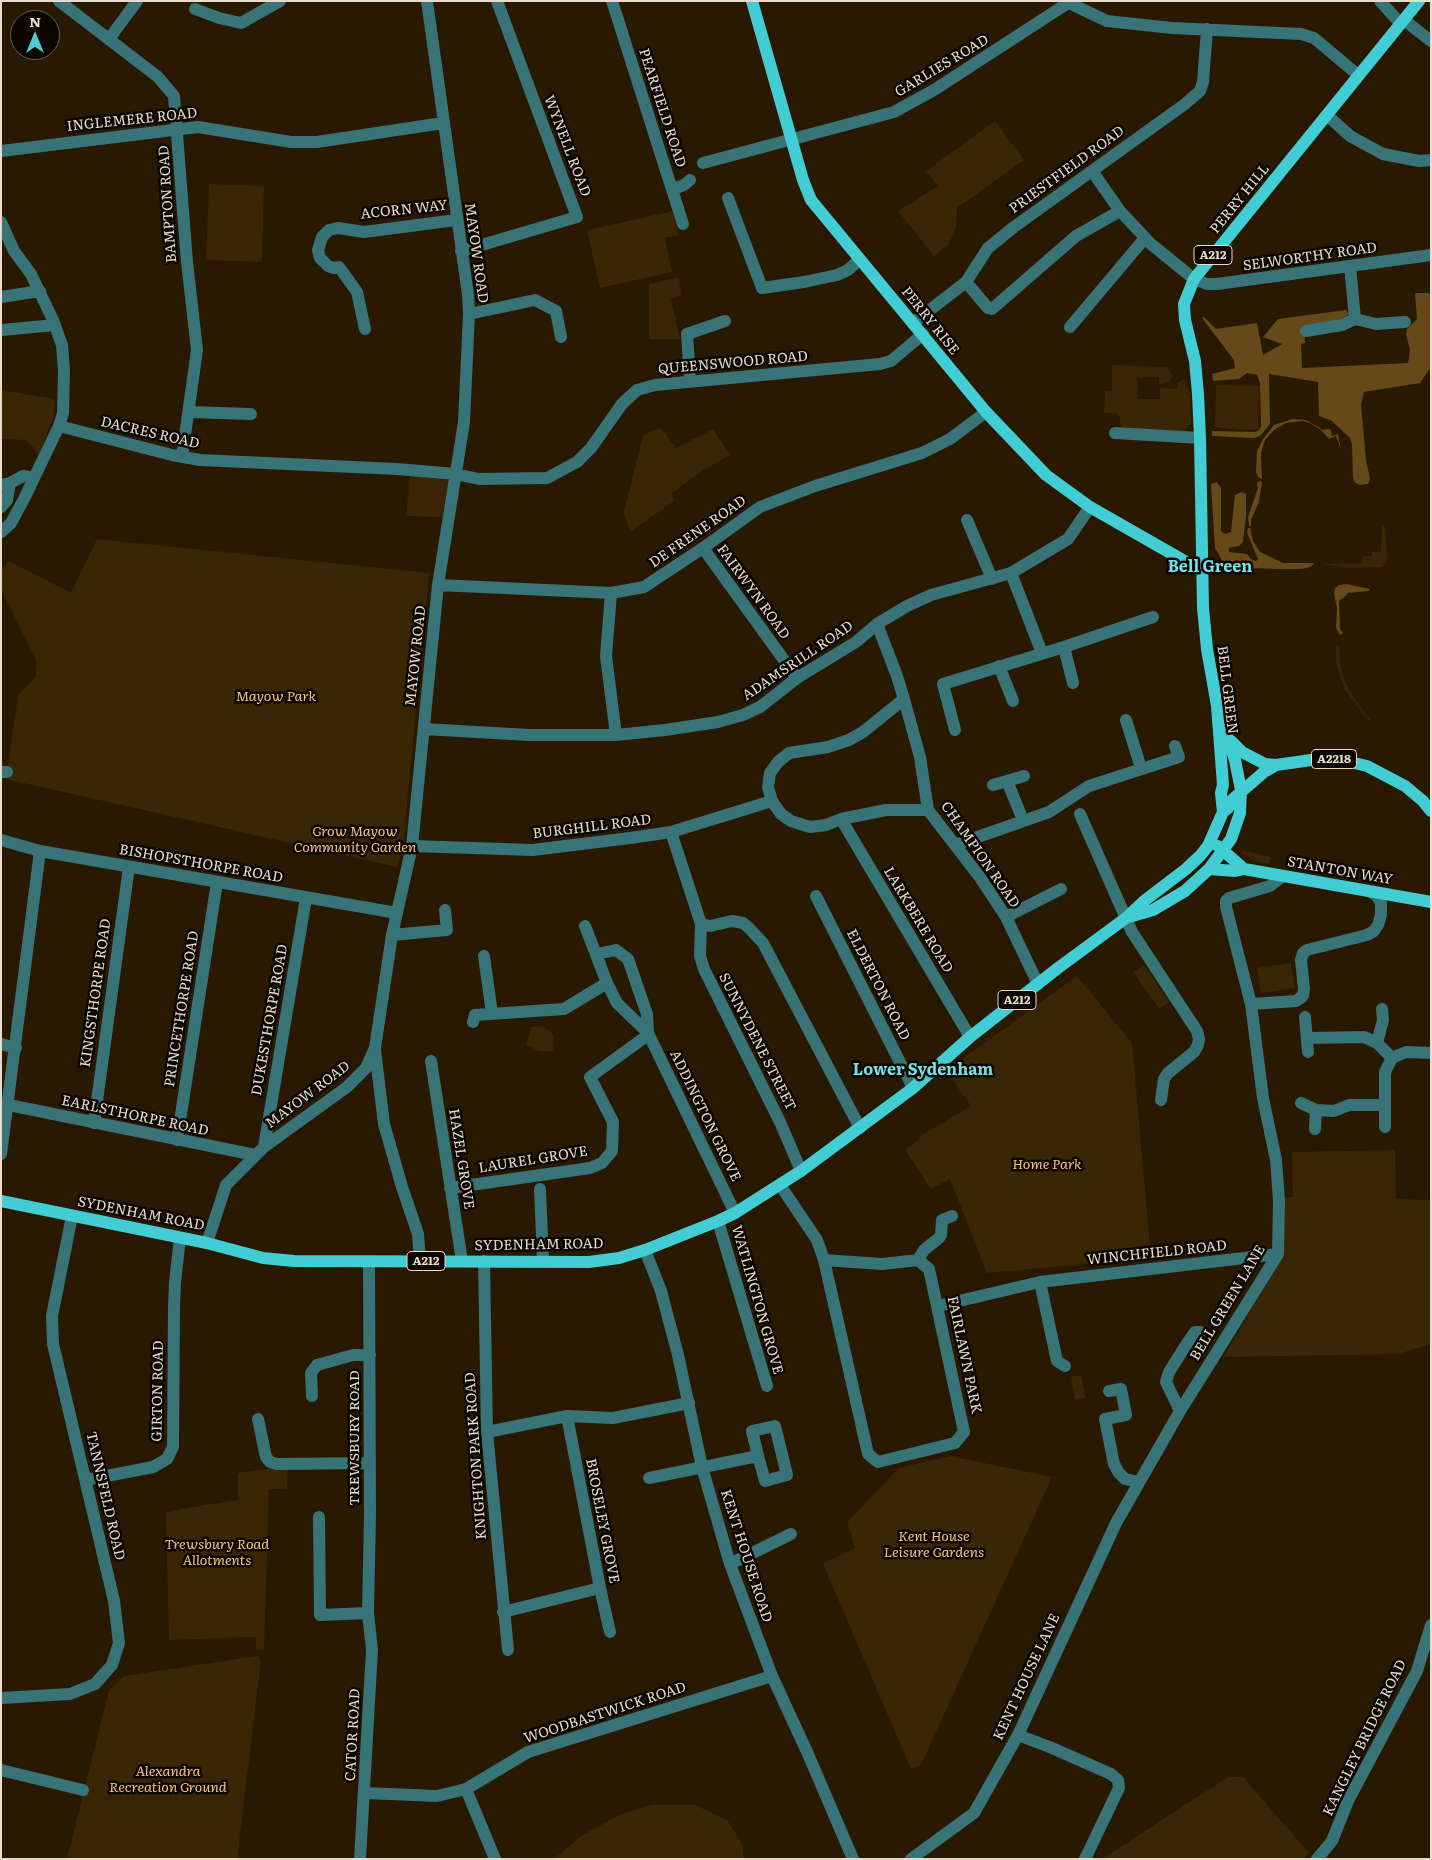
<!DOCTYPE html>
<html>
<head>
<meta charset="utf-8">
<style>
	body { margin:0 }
	#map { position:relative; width:1432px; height:1860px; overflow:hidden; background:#281900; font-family:Literata,serif }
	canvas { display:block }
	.frame { position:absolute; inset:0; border:2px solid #e7dccd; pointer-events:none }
	.north { position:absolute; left:10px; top:10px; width:50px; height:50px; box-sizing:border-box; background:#0c0601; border:1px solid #645c53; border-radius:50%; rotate:0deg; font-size:14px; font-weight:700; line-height:20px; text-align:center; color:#e7dccd }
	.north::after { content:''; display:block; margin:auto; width:18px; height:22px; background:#51ccd4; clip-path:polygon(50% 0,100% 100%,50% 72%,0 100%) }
</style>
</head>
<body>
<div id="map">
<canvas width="1432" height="1860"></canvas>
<div class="frame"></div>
<div class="north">N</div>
</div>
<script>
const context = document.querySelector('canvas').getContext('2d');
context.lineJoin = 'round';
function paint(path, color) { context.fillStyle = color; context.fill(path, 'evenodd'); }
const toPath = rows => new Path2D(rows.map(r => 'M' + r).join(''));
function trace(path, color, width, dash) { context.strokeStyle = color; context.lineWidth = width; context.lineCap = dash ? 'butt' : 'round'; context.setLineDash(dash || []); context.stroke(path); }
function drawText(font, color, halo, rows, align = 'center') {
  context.font = font + ' Literata,serif'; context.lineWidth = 5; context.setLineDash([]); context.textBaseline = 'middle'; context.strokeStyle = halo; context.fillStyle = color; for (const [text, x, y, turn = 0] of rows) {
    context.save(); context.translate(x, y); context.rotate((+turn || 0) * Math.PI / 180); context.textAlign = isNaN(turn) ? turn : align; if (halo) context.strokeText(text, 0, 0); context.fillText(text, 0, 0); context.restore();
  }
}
paint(toPath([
	[995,121,1024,160,957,208,956,227,949,244,934,256,898,211,938,186,926,171],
	[209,184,264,186,262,262,206,260],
	[673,211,678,235,665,238,672,272,600,288,587,230],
	[679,277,681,295,671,298,680,339,649,339,649,284],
	[1112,365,1167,367,1173,377,1166,383,1159,384,1159,377,1137,378,1138,399,1160,399,1160,388,1176,389,1178,382,1184,379,1190,392,1191,423,1183,432,1122,429,1119,416,1115,413,1104,413,1105,391,1112,391],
	[1216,385,1260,386,1258,430,1215,428],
	[1,390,55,399,53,419,39,453,26,440,1,439],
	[661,428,676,448,713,429,730,455,702,471,672,493,674,501,630,532,624,512,643,435],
	[410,476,449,480,442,517,406,516],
	[1382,525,1385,527,1387,556,1386,562,1382,567,1350,568,1320,564,1362,563,1363,556,1372,556,1372,552,1381,552],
	[97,539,429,573,403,846,397,867,6,779,18,695,36,677,36,660,1,589,1,569,9,561,71,593],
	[1336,646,1339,646,1341,669,1344,680,1357,703,1371,721,1369,721,1345,690,1336,663],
	[1242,850,1271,857,1269,864,1255,861,1242,854],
	[1291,963,1295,988,1261,993,1257,968],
	[1144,965,1169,1002,1159,1009,1133,972],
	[1077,976,1132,1043,1151,1258,987,1273,950,1179,931,1189,905,1150,920,1139,919,1137,971,1106,946,1071],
	[543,1026,554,1035,553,1051,539,1051,526,1045,531,1027],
	[1395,1150,1396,1199,1431,1200,1431,1344,1398,1354,1223,1357,1283,1257,1283,1197,1293,1197,1292,1152],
	[1081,1375,1086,1398,1075,1400,1071,1377],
	[950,1456,1052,1477,921,1765,911,1769,823,1564,855,1548,847,1522,899,1468],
	[288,1466,287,1489,269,1489,264,1650,256,1650,256,1637,169,1640,166,1513,187,1508,238,1500,238,1473],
	[258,1656,261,1661,237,1859,67,1859,109,1690,124,1676],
	[1228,1777,1243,1777,1309,1853,1302,1859,1102,1859],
	[652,1805,695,1805,727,1820,742,1843,744,1859,554,1859,581,1836,621,1814]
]), '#3a2605');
paint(toPath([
	[1415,293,1429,293,1431,299,1431,367,1420,383,1364,392,1361,405,1366,460,1370,479,1368,484,1360,485,1355,483,1353,478,1352,445,1350,438,1332,421,1319,416,1318,382,1269,374,1270,424,1266,429,1260,436,1254,438,1212,436,1212,431,1255,432,1259,430,1261,426,1260,383,1257,375,1247,373,1239,379,1213,381,1212,374,1235,368,1234,360,1202,318,1204,317,1216,329,1257,323,1263,355,1282,344,1263,337,1278,319,1346,310,1349,314,1341,319,1304,328,1305,343,1301,344,1302,368,1408,363,1410,350,1406,334,1407,329,1417,319],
	[1293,419,1306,420,1323,430,1328,429,1331,430,1332,436,1338,434,1341,450,1336,436,1329,439,1321,430,1310,423,1303,421,1286,423,1274,430,1265,440,1261,453,1262,479,1258,477,1256,472,1257,451,1263,439,1274,425],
	[1260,481,1262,482,1259,502,1251,520,1251,526,1249,526,1248,517,1258,488,1257,483],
	[1217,482,1221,488,1221,531,1225,534,1231,532,1235,495,1241,492,1246,494,1246,516,1243,542,1239,546,1229,548,1229,552,1247,554,1251,559,1256,561,1258,559,1247,533,1248,528,1250,528,1253,541,1260,552,1283,563,1315,563,1310,567,1302,569,1283,569,1241,568,1223,562,1215,548,1211,484],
	[1346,584,1370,589,1369,591,1348,593,1346,596,1339,601,1340,629,1343,633,1340,635,1336,628,1337,608,1334,593,1335,588,1339,585]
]), '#664918');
trace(toPath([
	[59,1,158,77,174,96,187,262,197,350,182,457],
	[612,1,683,224],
	[1065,1,1107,21,1172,28,1301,34,1314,38,1358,75],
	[1380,1,1400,23],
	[195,9,219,18,241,23,280,1],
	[1404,20,1431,41],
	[109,39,137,1],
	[1327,115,1350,136,1383,154,1419,161,1431,160],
	[1,151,198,127,291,142,317,142,443,123],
	[703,163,894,112,934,90,1068,3],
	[1092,171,1120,211,1151,244,1194,279,1207,284,1217,284,1431,255],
	[673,189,684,185,690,180],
	[728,198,762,288,804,282,837,275,848,270,860,259],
	[1,222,14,251,31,274,53,320,62,345,64,371,63,413,59,426,24,499,11,523,1,532],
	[461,251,577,217,497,1],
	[1350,266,1355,319],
	[966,282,988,308,992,309,1076,236,1120,211],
	[1,297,40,291],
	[469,314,535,300,556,311,561,337],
	[913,323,966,282,988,248,1014,227,1185,104,1200,91,1203,82,1207,29],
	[1070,327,1145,238],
	[365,329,357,292,339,267,334,268,328,266,320,258,318,250,322,237,329,230,338,228,364,232,456,220],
	[2,330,55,325],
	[1306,331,1342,325,1355,319,1376,324,1405,322],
	[690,381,687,334,725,321],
	[189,412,251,414],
	[59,426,172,455,200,460,397,469,455,474,479,479,547,478,577,462,591,448,622,404,637,390,655,385,880,364,891,361,923,334],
	[1115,433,1200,438],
	[1,485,10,483,23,476,34,478],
	[1,507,7,500,10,483],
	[967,520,992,579],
	[703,548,797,678],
	[1011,573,1042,653],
	[438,585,611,593,644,587,703,548,760,507,815,486,922,453,950,439,986,412],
	[611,593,606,656,616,735],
	[877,624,897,676,904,699,920,757,928,810,979,876,1006,917,1038,984],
	[1064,647,1073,683],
	[999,666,1013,701],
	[904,699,863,732,849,740,828,747,789,753,778,762,770,773,768,787,772,801,781,814,791,821,810,827,826,825,841,819,886,810,928,810],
	[1126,720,1141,768],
	[424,729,529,735,616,735,665,730,718,722,743,715,760,707,797,678,856,642,877,624,907,606,931,595,1011,573,1068,539,1090,507],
	[955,730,943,684,1064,647,1153,617],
	[1,772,7,772],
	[993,785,1007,781],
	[1080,814,1132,932,1197,1031,1199,1039,1198,1045,1194,1052,1168,1073,1164,1079,1161,1100],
	[841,819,970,1037],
	[1023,820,1007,781,1024,776],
	[671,832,701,924,710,926,732,921,743,923,749,928,763,943,860,1128],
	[1,840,40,851,397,913],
	[955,845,1049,812,1089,786,1179,757,1175,746],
	[412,846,533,850,630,838,671,832,772,801],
	[816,896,913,1088],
	[1006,917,1061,889],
	[701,924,700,956,704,969,780,1122,801,1171],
	[585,926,607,983,617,1003,648,1033,647,1014,628,959,616,950,597,954],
	[392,935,447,930,445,910],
	[484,956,492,1014],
	[1251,1004,1296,1001,1303,996,1304,989,1301,960,1303,953,1307,950,1367,935,1374,931,1378,925,1381,915,1381,903,1377,896,1371,892],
	[1305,1017,1308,1052],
	[473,1022,475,1015,564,1009,607,983],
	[648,1033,735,1213],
	[1307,1038,1364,1037,1377,1043,1392,1058],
	[1377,1043,1383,1020,1382,1009],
	[1,1044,16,1048],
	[375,1050,384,1124,402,1187,418,1234,420,1261],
	[431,1061,462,1261],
	[1301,1103,1316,1110,1334,1111,1349,1105,1385,1105],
	[9,1105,255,1155],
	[94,1123,129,867],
	[1385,1127,1385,1072,1392,1058,1406,1052,1431,1053],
	[1315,1129,1316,1110],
	[177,1140,217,882],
	[264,1147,306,898],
	[1,1154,40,851],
	[780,1185,817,1240,824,1260],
	[450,1188,590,1168,602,1163,612,1151,613,1122,590,1077,648,1035],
	[540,1189,543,1261],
	[718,1221,767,1386],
	[207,1243,226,1185,264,1147,347,1087,366,1068,375,1048,392,935,412,846,438,585,464,422,469,314,468,295,427,1],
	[645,1250,661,1291,678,1355,702,1467,730,1564,772,1676,808,1754,853,1859],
	[824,1260,882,1264,918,1260,929,1269,964,1432,955,1443,878,1462,868,1454,824,1260],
	[918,1260,924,1250,939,1238,941,1235,942,1220,952,1216],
	[484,1261,487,1432,508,1650],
	[1040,1282,1057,1361,1065,1366],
	[938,1306,1040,1282,1278,1254],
	[1109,1391,1121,1389,1126,1415,1105,1419,1114,1464,1119,1473,1125,1479,1139,1482],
	[312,1396,311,1373,317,1365,353,1355,370,1355],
	[1180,1411,1166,1382,1169,1372,1186,1345,1195,1332,1200,1332],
	[567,1416,600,1588,610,1632],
	[258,1419,266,1457,270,1462,277,1464,370,1463],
	[487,1432,567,1416,613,1418,689,1403],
	[649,1478,758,1456,765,1481,787,1475,775,1426,752,1431,758,1456],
	[86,1480,153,1467,167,1459,173,1447,174,1307,175,1282,180,1238],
	[319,1517,320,1615,368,1613],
	[730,1564,791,1534],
	[503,1612,600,1588],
	[1,1698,70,1694,95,1684,112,1665,119,1643,114,1601,53,1344,52,1316,72,1216],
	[1018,1735,1052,1748,1111,1774,1118,1780,1119,1788,1085,1859],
	[1,1770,83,1790],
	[466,1789,495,1859],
	[365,1793,437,1796,466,1789,528,1752,772,1676],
	[360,1859,372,1650,368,1613,370,1514,369,1262],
	[911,1859,974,1813,1018,1735,1116,1523,1180,1411,1278,1254,1279,1201,1276,1160,1263,1098,1251,1004,1226,907,1226,901,1229,898,1270,886,1283,876],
	[1317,1859,1332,1841,1348,1801,1417,1671,1431,1625]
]), '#387377', 12);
trace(toPath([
	[752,1,803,180,811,200,986,412,1046,475,1090,507,1202,571],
	[1231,741,1242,752,1265,764,1276,765,1318,759,1341,760,1367,766,1405,786,1423,801,1431,811],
	[1223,812,1221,793,1223,785,1217,706,1207,649,1203,608,1200,438,1198,394,1195,361,1185,320,1184,304,1194,279,1419,1],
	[1218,846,1244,869],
	[1209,869,1235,871,1244,869,1431,902],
	[1129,917,1153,910,1185,891,1209,869,1231,839,1240,813,1241,790,1235,760,1221,718],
	[1,1201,207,1243,263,1258,294,1261,589,1262,619,1258,645,1250,718,1221,735,1213,801,1171,913,1088,970,1037,1058,968,1126,918,1144,901,1186,869,1200,856,1208,846,1223,812,1228,808,1233,799,1264,772,1276,765]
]), '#42ccd4', 12);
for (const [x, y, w] of [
	[1213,255,38],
	[1334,759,45],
	[1017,1000,38],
	[426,1261,38]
]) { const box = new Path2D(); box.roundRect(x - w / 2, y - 9.5, w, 19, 4); context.fillStyle = '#0c0601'; context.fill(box); trace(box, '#e7dccd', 1); }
drawText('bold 12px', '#e7dccd', null, [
	["A212",1213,255],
	["A2218",1334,759],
	["A212",1017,1000],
	["A212",426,1261]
]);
drawText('14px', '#e7dccd', '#0c0601', [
	["GARLIES ROAD",942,66,-31],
	["PEARFIELD ROAD",662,108,72],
	["INGLEMERE ROAD",132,120,-6],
	["WYNELL ROAD",567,146,69],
	["PRIESTFIELD ROAD",1067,170,-36],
	["PERRY HILL",1240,199,-51],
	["BAMPTON ROAD",168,204,-94],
	["ACORN WAY",404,210,-6],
	["MAYOW ROAD",476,253,82],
	["SELWORTHY ROAD",1310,257,-8],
	["PERRY RISE",930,321,51],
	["QUEENSWOOD ROAD",733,363,-5],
	["DACRES ROAD",150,433,13],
	["DE FRENE ROAD",698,532,-35],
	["FAIRWYN ROAD",753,592,54],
	["MAYOW ROAD",416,656,-84],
	["ADAMSRILL ROAD",798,661,-34],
	["BELL GREEN",1227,690,83],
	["BURGHILL ROAD",592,827,-7],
	["CHAMPION ROAD",980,855,55],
	["BISHOPSTHORPE ROAD",201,864,10],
	["STANTON WAY",1340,871,10],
	["LARKBERE ROAD",918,920,59],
	["ELDERTON ROAD",878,985,63],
	["KINGSTHORPE ROAD",96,993,-82],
	["PRINCETHORPE ROAD",182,1009,-81],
	["DUKESTHORPE ROAD",270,1020,-80],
	["SUNNYDENE STREET",757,1042,63],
	["MAYOW ROAD",308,1095,-37],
	["EARLSTHORPE ROAD",135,1116,12],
	["ADDINGTON GROVE",705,1116,64],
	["HAZEL GROVE",461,1159,81],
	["LAUREL GROVE",533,1160,-9],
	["SYDENHAM ROAD",141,1214,11],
	["SYDENHAM ROAD",539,1245,-1],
	["WINCHFIELD ROAD",1157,1253,-6],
	["WATLINGTON GROVE",757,1300,74],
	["BELL GREEN LANE",1228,1303,-59],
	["FAIRLAWN PARK",964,1355,78],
	["GIRTON ROAD",158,1391,-89],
	["TREWSBURY ROAD",355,1438,-90],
	["KNIGHTON PARK ROAD",476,1456,-94],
	["TANNSFELD ROAD",105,1496,77],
	["BROSELEY GROVE",602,1521,79],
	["KENT HOUSE ROAD",746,1556,72],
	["KENT HOUSE LANE",1027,1677,-65],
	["WOODBASTWICK ROAD",605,1713,-18],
	["CATOR ROAD",353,1735,-87],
	["KANGLEY BRIDGE ROAD",1365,1738,-64]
]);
drawText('italic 14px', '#f4c47c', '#0c0601', [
	["Mayow Park",276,697],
	["Grow Mayow",355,832],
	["Community Garden",355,848],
	["Home Park",1047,1165],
	["Kent House",934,1537],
	["Leisure Gardens",934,1553],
	["Trewsbury Road",217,1545],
	["Allotments",217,1561],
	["Alexandra",168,1772],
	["Recreation Ground",168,1788]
]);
drawText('bold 16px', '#75e1e8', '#0c0601', [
	["Bell Green",1210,567],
	["Lower Sydenham",923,1070]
]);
</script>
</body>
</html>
